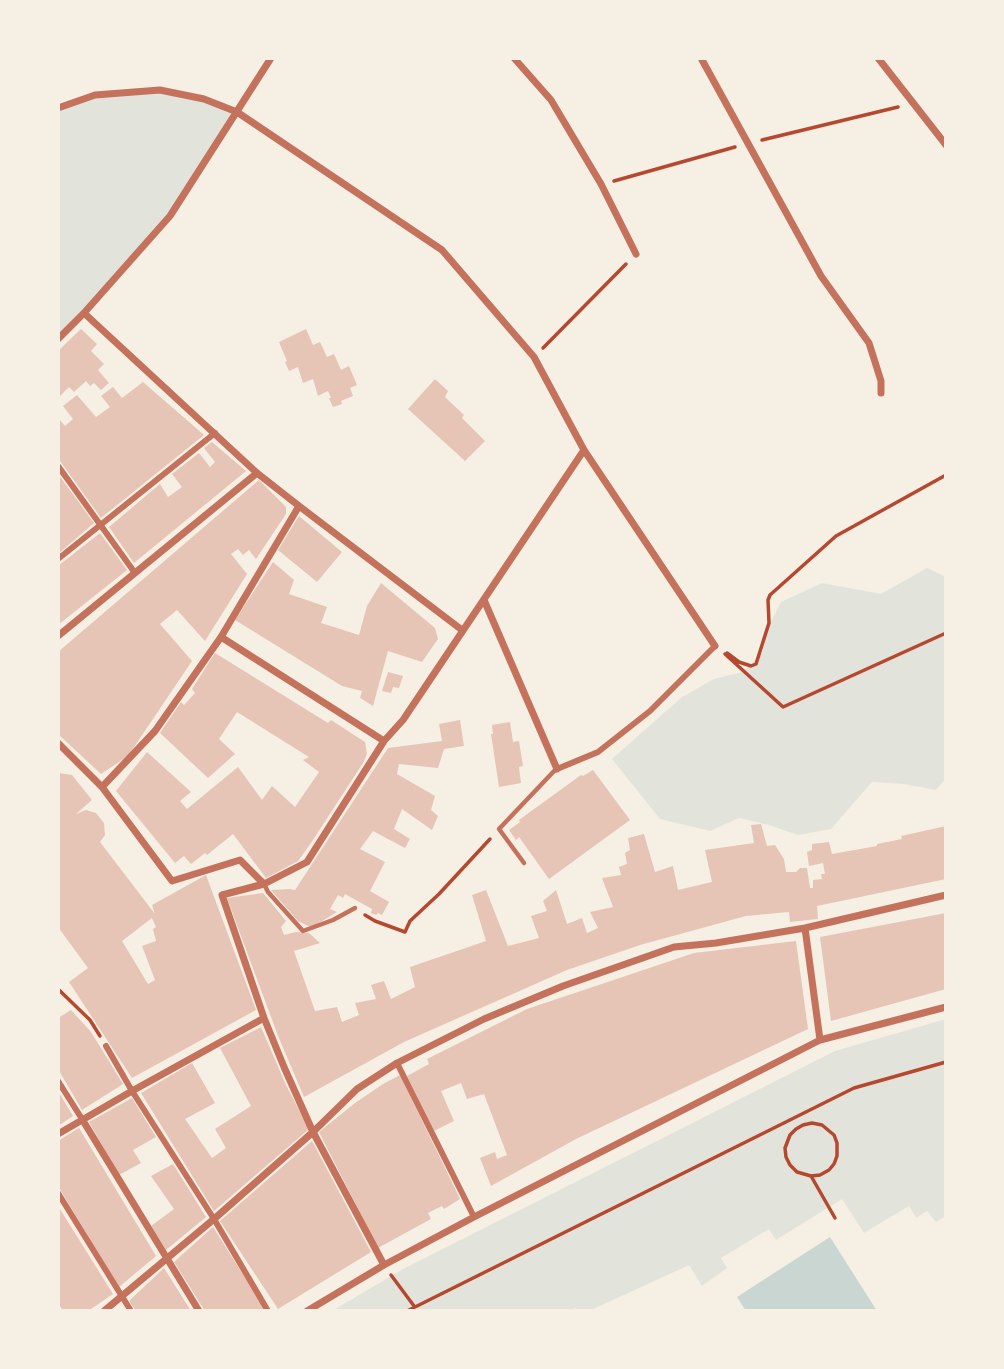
<!DOCTYPE html>
<html>
<head>
<meta charset="utf-8">
<style>
	body { margin:0 }
	#map { position:relative; width:1004px; height:1369px; overflow:hidden; background:#f6efe4; font-family:"PT Sans Narrow",sans-serif }
	canvas { display:block }
	.frame { position:absolute; inset:0; border:60px solid #f6efe4; pointer-events:none }
</style>
</head>
<body>
<div id="map">
<canvas width="1004" height="1369"></canvas>
<div class="frame"></div>
</div>
<script>
const context = document.querySelector('canvas').getContext('2d');
context.lineJoin = 'round';
function paint(path, color) { context.fillStyle = color; context.fill(path, 'evenodd'); }
const toPath = rows => new Path2D(rows.map(r => 'M' + r).join(''));
function trace(path, color, width, dash) { context.strokeStyle = color; context.lineWidth = width; context.lineCap = dash ? 'butt' : 'round'; context.setLineDash(dash || []); context.stroke(path); }
paint(toPath([
	[160,90,237,112,170,216,58,339,58,108,95,95],
	[927,568,946,577,946,778,936,790,904,784,872,782,831,829,798,835,769,825,739,818,710,831,660,819,612,759,682,697,714,679,743,672,763,652,768,628,781,602,822,583,881,594],
	[946,1019,946,1216,936,1222,927,1211,916,1218,909,1206,864,1233,842,1199,776,1240,769,1229,721,1258,727,1268,702,1286,689,1265,589,1311,578,1311,576,1308,568,1311,332,1311,403,1269,835,1051]
]), '#e2e4dc');
paint(toPath([
	[830,1237,877,1311,746,1311,737,1297]
]), '#c9d6d2');
paint(toPath([
	[81,329,97,344,91,351,104,364,98,370,109,383,101,390,94,383,90,386,86,381,74,392,69,387,58,398,58,351],
	[306,329,313,345,320,342,327,357,334,354,341,370,349,366,357,385,350,388,353,396,341,401,342,404,333,407,329,398,331,398,328,391,318,396,313,379,303,383,298,367,289,371,285,362,287,361,279,342],
	[435,379,448,391,445,397,464,415,462,418,485,441,465,461,408,409],
	[143,382,204,435,101,518,58,458,58,418,65,426,73,419,63,406,77,395,96,417,110,407,101,396,113,387,122,398],
	[212,442,246,471,134,563,109,527,160,484,168,497,182,487,172,474,199,453,210,467,215,462,204,448],
	[58,474,94,523,58,554],
	[259,480,286,507,286,514,256,559,249,550,243,555,238,549,231,554,247,574,205,641,177,610,160,624,192,661,128,756,101,774,58,734,58,652],
	[299,516,342,552,317,582,278,550],
	[100,533,127,570,58,625,58,566],
	[273,562,294,580,289,594,327,607,321,623,359,635,367,606,381,583,435,628,438,639,422,662,388,651,373,706,360,698,362,691,342,686,235,620],
	[215,653,328,723,331,720,365,742,367,754,363,763,311,843,298,861,266,878,233,834,207,855,205,853,191,864,184,856,175,863,116,791,147,752,191,792,180,801,187,809,238,767,262,800,272,786,295,807,319,772,303,760,309,757,237,712,219,739,235,754,208,778,160,733,181,702,184,705,195,693,192,689],
	[388,672,403,676,399,688,393,687,391,693,382,691],
	[460,720,464,746,444,749,438,768,399,764,397,774,435,796,431,810,438,816,432,830,402,809,394,829,410,839,405,848,373,831,360,849,385,862,370,891,389,902,382,915,378,913,376,915,371,913,372,909,345,894,343,898,338,895,330,909,337,912,314,926,308,926,298,921,271,890,290,889,295,890,388,748,442,741,439,724],
	[510,722,513,742,519,741,523,766,519,767,521,783,499,787,491,734,493,734,492,725],
	[593,770,630,820,549,879,519,837,516,840,509,830,520,822,519,820,581,775,583,776],
	[59,773,72,775,92,800,76,814,86,810,96,813,104,823,105,835,100,842,155,914,152,905,206,875,256,1010,132,1078,69,982,88,968,58,927,58,774],
	[152,918,156,927,153,929,156,941,142,946,155,980,148,984,122,941],
	[761,824,767,846,775,845,784,859,786,872,796,872,800,868,807,868,810,888,813,888,813,880,822,879,821,874,825,874,823,863,809,866,807,852,812,850,812,844,829,842,832,854,877,846,877,844,902,839,901,836,946,826,946,879,817,906,818,919,790,922,789,912,746,916,640,945,567,970,404,1042,304,1097,278,1036,227,898,263,893,286,921,281,927,284,935,296,932,309,933,320,943,294,951,315,1011,337,1007,342,1022,359,1015,355,1003,376,999,371,985,384,981,391,999,415,987,410,967,486,941,472,895,486,890,508,946,539,938,531,916,547,911,543,901,556,890,567,924,582,918,587,933,598,928,590,912,613,907,602,878,621,875,619,867,627,864,625,853,630,850,628,838,644,834,655,872,673,866,678,890,712,882,705,850,754,843,751,825],
	[946,913,946,989,831,1021,820,937],
	[796,941,808,1029,576,1139,491,1186,480,1158,495,1152,497,1159,507,1155,484,1094,467,1099,461,1083,441,1091,454,1121,434,1131,407,1076,429,1064,427,1059,527,1009,694,953],
	[71,1010,91,1032,123,1084,82,1110,58,1069,58,1018],
	[261,1027,286,1085,309,1129,214,1211,141,1093,192,1063,215,1103,185,1119,212,1158,226,1148,215,1129,251,1106,220,1048],
	[400,1075,460,1199,444,1209,442,1206,428,1213,431,1219,378,1248,319,1132,355,1103,383,1084],
	[58,1091,73,1116,58,1126],
	[132,1098,156,1137,133,1150,141,1163,119,1175,89,1122],
	[79,1128,156,1256,119,1287,58,1186,58,1141],
	[312,1141,371,1252,278,1309,220,1221],
	[173,1164,206,1217,166,1250,151,1226,174,1209,151,1176],
	[58,1206,113,1294,88,1311,63,1311,58,1303],
	[213,1227,266,1311,205,1311,174,1262],
	[164,1268,191,1311,136,1311,129,1301]
]), '#e6c5b7');
trace(toPath([
	[762,140,898,107],
	[614,181,735,147],
	[543,348,626,264],
	[727,653,739,662,751,666,756,664,769,623,768,600,770,595,836,536,946,475],
	[725,654,783,707,946,633],
	[365,915,375,921,405,932,410,921,439,894,490,839],
	[58,989,90,1020,100,1036],
	[811,1176,820,1175,829,1170,834,1164,837,1156,837,1143,834,1135,822,1125,812,1123,803,1125,796,1129,790,1135,785,1148,786,1157,790,1165,797,1172,811,1176,835,1218],
	[391,1275,414,1306],
	[407,1311,854,1088,946,1062]
]), '#b5482f', 3.5);
trace(toPath([
	[524,863,499,829,556,769],
	[264,884,268,892,303,931,333,920,355,908]
]), '#c5725c', 4.5);
trace(toPath([
	[58,466,135,573],
	[58,559,215,433],
	[557,769,598,752,650,711,715,646],
	[106,1046,132,1091,214,1219,268,1311],
	[397,1063,474,1217],
	[58,1081,82,1119],
	[58,1193,131,1311]
]), '#c5725c', 6);
trace(toPath([
	[514,58,551,100,601,184,636,254],
	[701,58,821,276,869,343,881,381,881,393],
	[878,58,946,145],
	[58,108,95,95,160,90,204,99,237,112,442,250,534,357,584,450,715,646],
	[84,313,257,473,299,506,462,630],
	[58,339,84,313,170,216,271,58],
	[484,600,557,769],
	[58,636,257,473],
	[221,637,384,741],
	[58,743,102,787,172,881,240,860,264,884],
	[102,787,155,731,221,637,299,506],
	[805,928,820,1040],
	[82,1119,199,1311],
	[58,1134,132,1091,264,1018],
	[384,1265,313,1132,284,1067,264,1018,222,895,264,884,307,862,384,741,403,720,584,450],
	[104,1311,214,1219,313,1132,357,1089,397,1063,484,1019,563,986,674,947,716,943,805,928,946,895],
	[307,1311,384,1265,474,1217,820,1040,946,1007]
]), '#c5725c', 7);
</script>
</body>
</html>
